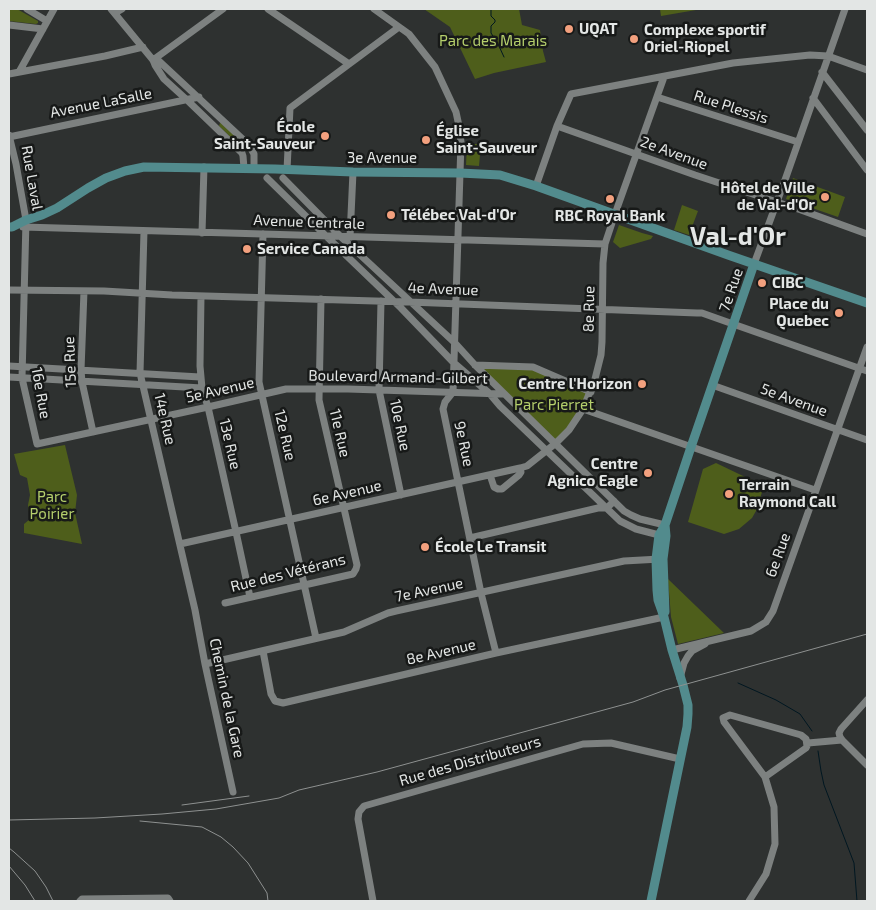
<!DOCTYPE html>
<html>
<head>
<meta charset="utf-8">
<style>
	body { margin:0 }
	#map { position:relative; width:876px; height:910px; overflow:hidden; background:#2e3130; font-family:"Exo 2",sans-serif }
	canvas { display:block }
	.frame { position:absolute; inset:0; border:10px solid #e3e6e5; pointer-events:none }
</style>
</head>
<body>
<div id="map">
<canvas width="876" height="910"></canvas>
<div class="frame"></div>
</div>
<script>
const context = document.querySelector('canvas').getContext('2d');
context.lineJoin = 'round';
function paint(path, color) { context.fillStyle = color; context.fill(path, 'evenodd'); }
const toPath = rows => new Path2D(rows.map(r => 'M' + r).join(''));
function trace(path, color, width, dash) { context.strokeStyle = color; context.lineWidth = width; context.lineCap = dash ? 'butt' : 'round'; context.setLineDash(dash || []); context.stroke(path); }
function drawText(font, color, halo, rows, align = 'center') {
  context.font = font + ' "Exo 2",sans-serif'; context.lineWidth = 5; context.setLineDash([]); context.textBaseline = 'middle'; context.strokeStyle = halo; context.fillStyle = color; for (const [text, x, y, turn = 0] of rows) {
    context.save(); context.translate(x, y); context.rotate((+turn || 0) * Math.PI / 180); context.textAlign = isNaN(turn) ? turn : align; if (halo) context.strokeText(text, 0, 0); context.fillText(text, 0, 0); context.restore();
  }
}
paint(toPath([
	[9,9,17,9,38,21,38,23,36,24,9,21],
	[424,9,519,9,522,25,540,30,543,51,546,62,494,73,475,79,450,27],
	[660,9,702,9,661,16],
	[220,123,224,124,248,149,247,150,245,151,219,126],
	[467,144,481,144,479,166,466,165],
	[793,178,845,197,838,217,786,199],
	[682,205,698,211,689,235,674,230],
	[619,225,642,233,653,236,651,239,620,248,613,242],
	[475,365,533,367,591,392,583,409,556,443],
	[65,445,77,495,75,513,82,544,24,533,24,524,30,519,28,505,30,495,27,478,20,475,14,454],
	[716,463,764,486,756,511,752,518,739,529,724,534,688,522,703,469],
	[668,579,724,633,678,644,671,617]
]), '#4e5e1b');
trace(toPath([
	[491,9,491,16,495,20,495,22,491,26,491,33,498,44,504,57],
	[738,683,776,700,800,714,812,731],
	[818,751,821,771,824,785,854,863,857,901]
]), '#001721', 1);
trace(toPath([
	[27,9,47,21],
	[111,9,153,60,155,65,164,79,187,100,242,153,243,156,244,168],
	[268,9,349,64],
	[374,9,409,34,435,67,456,112,459,126,461,142,460,173,453,392,445,402,443,409,481,593,496,653],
	[115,13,122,9],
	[9,25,43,29],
	[153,60,159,61,249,145,254,154,254,169],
	[153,60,223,9],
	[19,72,54,9],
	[822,72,867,130],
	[9,74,105,56,143,47],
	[657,97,798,142],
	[813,98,867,170],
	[557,126,695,175,801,210,867,234],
	[9,135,16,164,26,220,22,378,37,444,208,407,286,389,348,389,503,394],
	[9,137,199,97],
	[287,170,290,108,399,27],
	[267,178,326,236,401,308,454,363,489,393,500,406,620,521,636,529,659,535],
	[283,178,341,237,455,343,475,365,624,511,631,515,640,519,665,525],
	[536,186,557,126,571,94,733,63,810,55,828,56,867,70],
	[23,227,605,244],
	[144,231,140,373,195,610,205,664,233,792],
	[202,233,204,167],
	[263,234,259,382,316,638],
	[350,237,353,172],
	[754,264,785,180,845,9],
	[9,290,104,291,172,295,409,302,697,313,702,313,733,324,867,371],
	[84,291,81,370,82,382,93,432],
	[201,296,200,366,202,388,208,407,236,532,250,597],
	[381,301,379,390,401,495],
	[475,365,533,367,591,392],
	[9,366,200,377],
	[9,377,202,388],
	[712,385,867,440],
	[583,409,815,490],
	[490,475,494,487,498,489,502,489,519,475,521,472,520,468],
	[470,538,598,508,607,508,614,501],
	[180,544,520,468,527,466,556,443,569,430,583,409,595,379,601,355,602,342,603,263,605,244,615,214,664,77],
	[225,603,353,574,356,569,357,565,319,400,321,299],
	[672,650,751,631,766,622,773,611,867,347],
	[263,651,271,694,275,701,283,703,496,653,664,617],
	[205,664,344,632,388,613,396,611,624,561,660,559],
	[680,678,684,663,688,656,692,651,705,644],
	[867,700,841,729,839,733,840,737,842,740,867,765],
	[808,743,842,740],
	[80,901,82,899,168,898,170,901],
	[373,901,358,819,359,812,364,806,583,744,611,743,680,759],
	[749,901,766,874,775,844,774,807,765,777,724,722,723,718,730,715,801,735,806,739,807,746,806,748,765,777]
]), '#7d8180', 7);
trace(toPath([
	[9,227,12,227,26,220,42,215,57,208,88,188,106,178,125,171,144,167,275,169,353,172,460,173,500,175,536,186,728,255,867,303],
	[665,612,663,559,666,536,665,525],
	[651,901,687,727,688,714,688,705,683,685,672,650,664,617,658,600,657,590,656,559,659,535,665,525,691,447,754,264]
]), '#528b8d', 9);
trace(toPath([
	[182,805,249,796],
	[9,820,95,818,162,814,216,809,279,798,299,790,377,772,633,702,665,690,867,634],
	[140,821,202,827,221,837,233,847,248,863,267,893,268,901],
	[9,848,14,852,35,871,46,887,53,901],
	[9,866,25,885,35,901]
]), '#8e9190', 1);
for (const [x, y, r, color] of [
	[569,29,5,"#f2a07e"],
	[634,39,5,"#f2a07e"],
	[325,136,5,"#f2a07e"],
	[426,140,5,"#f2a07e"],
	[825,197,5,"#f2a07e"],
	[610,199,5,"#f2a07e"],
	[391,215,5,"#f2a07e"],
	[247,249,5,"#f2a07e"],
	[762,283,5,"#f2a07e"],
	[839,313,5,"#f2a07e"],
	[642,384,5,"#f2a07e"],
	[648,473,5,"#f2a07e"],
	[729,494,5,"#f2a07e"],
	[425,547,5,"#f2a07e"]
]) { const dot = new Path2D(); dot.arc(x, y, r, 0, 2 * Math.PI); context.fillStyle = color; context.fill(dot); trace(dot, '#171918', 2); }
drawText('bold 15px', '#e3e6e5', '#171918', [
	["UQAT",579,29],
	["Complexe sportif",644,30],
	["Oriel-Riopel",644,47],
	["École",315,127,"right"],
	["Saint-Sauveur",315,144,"right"],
	["Église",436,131],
	["Saint-Sauveur",436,148],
	["Hôtel de Ville",815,188,"right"],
	["de Val-d'Or",815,205,"right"],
	["Télébec Val-d'Or",401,215],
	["RBC Royal Bank",610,216,"center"],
	["Service Canada",257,249],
	["CIBC",772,283],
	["Place du",829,304,"right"],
	["Quebec",829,321,"right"],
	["Centre l'Horizon",632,384,"right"],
	["Centre",638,464,"right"],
	["Agnico Eagle",638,481,"right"],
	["Terrain",739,485],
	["Raymond Call",739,502],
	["École Le Transit",435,547]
], 'left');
drawText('15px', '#b5cf6c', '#171918', [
	["Parc des Marais",493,41],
	["Parc Pierret",554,405],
	["Parc",52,497],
	["Poirier",52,514]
]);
drawText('15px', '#e3e6e5', '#171918', [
	["Avenue LaSalle",101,103,-11],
	["Rue Plessis",731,107,18],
	["2e Avenue",674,153,20],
	["3e Avenue",382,158],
	["Rue Laval",32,178,80],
	["Avenue Centrale",309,222,2],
	["4e Avenue",443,289,2],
	["7e Rue",731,290,-71],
	["8e Rue",589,309,-89],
	["15e Rue",70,362,-92],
	["Boulevard Armand-Gilbert",398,377,1],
	["5e Avenue",220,390,-13],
	["16e Rue",41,393,80],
	["5e Avenue",794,400,20],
	["14e Rue",165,419,77],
	["10e Rue",400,425,78],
	["11e Rue",340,433,77],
	["12e Rue",285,435,77],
	["13e Rue",230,444,77],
	["9e Rue",464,444,78],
	["6e Avenue",347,493,-13],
	["6e Rue",778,555,-70],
	["Rue des Vétérans",288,573,-14],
	["7e Avenue",429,590,-12],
	["8e Avenue",441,652,-13],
	["Chemin de la Gare",227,698,78],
	["Rue des Distributeurs",470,761,-16]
]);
drawText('bold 25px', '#e3e6e5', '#171918', [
	["Val-d'Or",738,237]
]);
</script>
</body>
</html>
